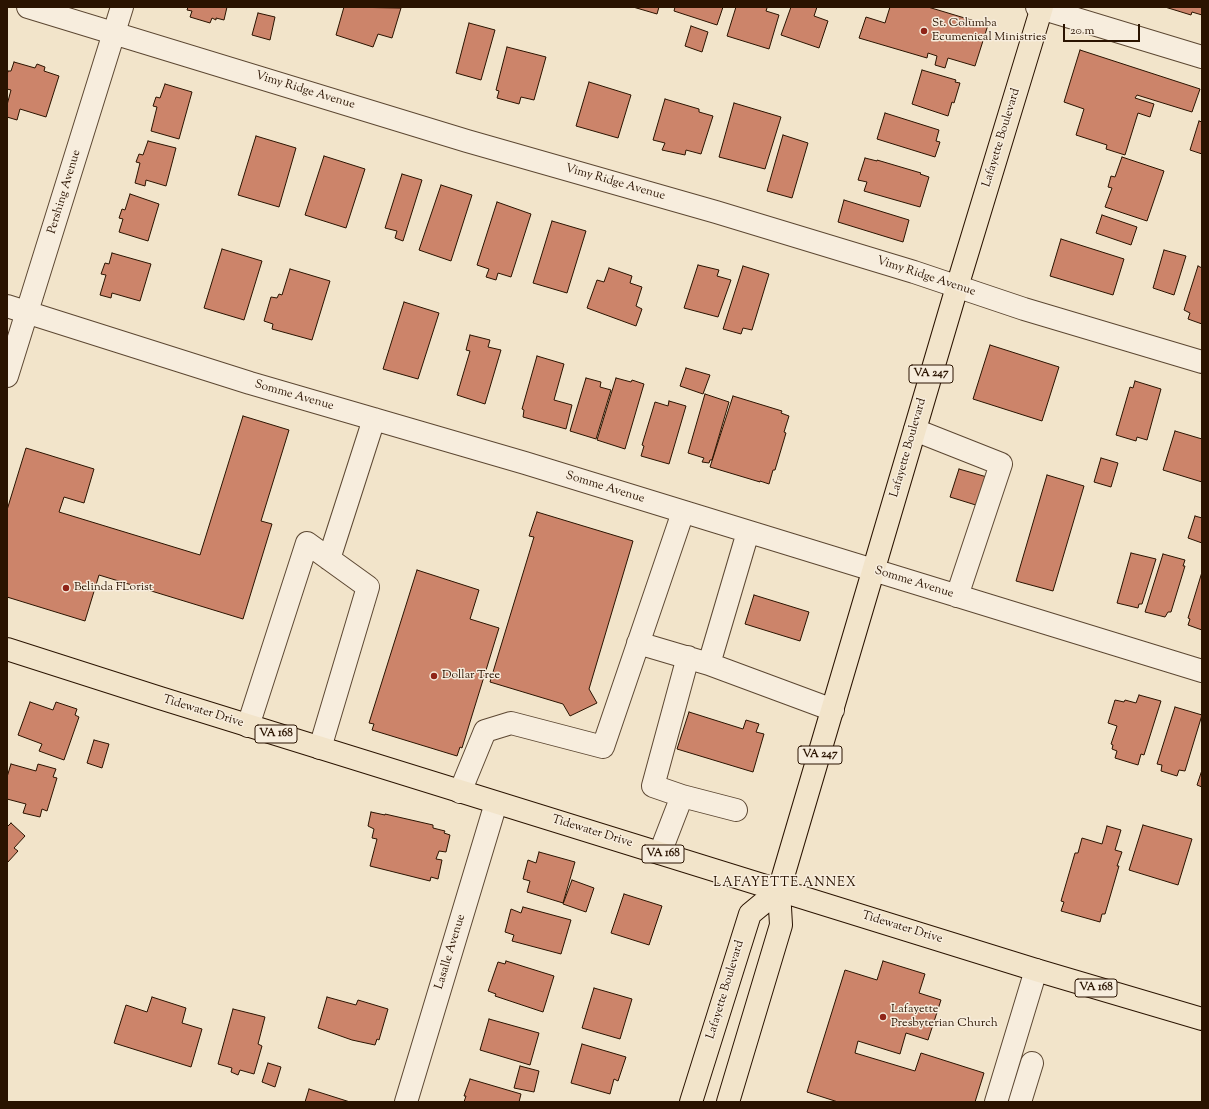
<!DOCTYPE html>
<html>
<head>
<meta charset="utf-8">
<style>
	body { margin:0 }
	#map { position:relative; width:1209px; height:1109px; overflow:hidden; background:#f2e4ca; font-family:"Sorts Mill Goudy",serif }
	canvas { display:block }
	.frame { position:absolute; inset:0; border:8px solid #2a1300; pointer-events:none }
	.scale { position:absolute; left:1063px; top:24px; width:77px; height:18px; box-sizing:border-box; border:2px solid #2a1300; border-top:0; padding-left:5px; font-size:12px; line-height:14px; white-space:nowrap; color:#2a1300; -webkit-text-stroke:3px #f7eddd; paint-order:stroke }
</style>
</head>
<body>
<div id="map">
<canvas width="1209" height="1109"></canvas>
<div class="frame"></div>
<div class="scale">20 m</div>
</div>
<script>
const context = document.querySelector('canvas').getContext('2d');
context.lineJoin = 'round';
function paint(path, color) { context.fillStyle = color; context.fill(path, 'evenodd'); }
const toPath = rows => new Path2D(rows.map(r => 'M' + r).join(''));
function trace(path, color, width, dash) { context.strokeStyle = color; context.lineWidth = width; context.lineCap = dash ? 'butt' : 'round'; context.setLineDash(dash || []); context.stroke(path); }
function drawText(font, color, halo, rows, align = 'center') {
  context.font = font + ' "Sorts Mill Goudy",serif'; context.lineWidth = 3; context.setLineDash([]); context.textBaseline = 'middle'; context.strokeStyle = halo; context.fillStyle = color; for (const [text, x, y, turn = 0] of rows) {
    context.save(); context.translate(x, y); context.rotate((+turn || 0) * Math.PI / 180); context.textAlign = isNaN(turn) ? turn : align; if (halo) context.strokeText(text, 0, 0); context.fillText(text, 0, 0); context.restore();
  }
}
const building = toPath([
	[188,7,227,7,224,20,216,18,216,20,212,18,210,23,190,17,192,11,187,10,188,7],
	[344,7,401,8,392,38,378,34,373,47,336,35,344,7],
	[633,7,659,7,657,14,633,7],
	[675,7,723,7,717,25,674,11,675,7],
	[736,7,766,7,767,8,766,11,779,15,769,49,727,36,736,7],
	[791,7,817,7,814,16,828,21,819,48,781,35,791,7],
	[890,7,928,7,988,25,975,66,948,58,945,68,935,65,937,56,928,53,927,58,859,38,866,17,885,23,890,7],
	[1165,7,1202,7,1202,15,1192,12,1191,15,1165,7],
	[258,13,275,17,270,40,252,35,258,13],
	[469,23,495,30,481,80,456,73,469,23],
	[691,26,708,32,702,52,685,46,691,26],
	[507,47,546,57,534,100,521,97,519,104,497,98,499,91,496,90,507,47],
	[1080,50,1200,89,1192,112,1137,95,1135,98,1154,104,1150,117,1138,113,1125,155,1106,149,1107,145,1076,135,1084,109,1064,102,1080,50],
	[14,62,35,68,37,64,45,67,44,71,59,76,46,117,20,109,17,120,7,117,7,105,11,90,7,89,7,75,8,71,11,71,14,62],
	[922,70,956,80,955,82,960,83,954,103,952,102,948,116,912,104,922,70],
	[589,82,631,95,618,138,576,126,589,82],
	[165,84,192,92,179,139,151,131,157,107,153,106,156,97,160,98,165,84],
	[665,99,699,109,699,112,713,116,701,154,686,150,685,155,662,150,665,143,653,140,665,99],
	[734,103,781,117,765,169,719,157,734,103],
	[885,113,939,130,936,141,940,142,935,157,877,139,885,113],
	[1199,121,1202,122,1202,154,1190,150,1199,121],
	[783,135,808,143,792,198,767,191,783,135],
	[256,136,296,148,279,207,238,195,256,136],
	[148,141,176,148,166,186,146,180,145,186,135,183,140,163,136,162,139,154,143,155,148,141],
	[324,156,365,169,346,228,305,215,324,156],
	[1122,157,1164,171,1147,221,1105,207,1112,188,1108,187,1111,176,1115,177,1122,157],
	[865,158,877,161,877,160,921,173,920,174,929,177,920,207,864,191,867,182,858,180,865,158],
	[402,174,422,180,403,241,395,238,397,231,385,228,402,174],
	[441,185,472,195,451,261,419,250,441,185],
	[130,194,159,204,148,241,119,232,123,219,119,218,122,209,125,210,130,194],
	[844,200,909,220,903,242,838,222,844,200],
	[497,202,531,214,511,277,498,273,496,280,486,277,489,269,477,265,497,202],
	[1102,215,1137,227,1131,245,1096,233,1102,215],
	[552,221,586,231,567,293,533,283,552,221],
	[1061,239,1124,259,1113,295,1050,276,1061,239],
	[222,249,262,261,244,320,204,308,222,249],
	[1164,250,1186,256,1174,295,1153,288,1164,250],
	[112,253,151,264,140,301,112,293,111,298,100,295,106,275,101,274,105,263,109,264,112,253],
	[698,265,719,270,717,276,731,280,718,317,684,308,698,265],
	[743,266,769,274,752,330,743,328,741,334,723,329,743,266],
	[1198,266,1202,268,1202,324,1188,319,1190,313,1184,310,1198,266],
	[609,268,632,276,630,283,642,287,636,306,642,309,636,326,587,308,597,280,604,282,609,268],
	[290,269,330,281,312,340,272,329,273,324,264,321,271,297,277,298,279,294,282,295,290,269],
	[404,302,439,313,418,379,383,369,404,302],
	[470,335,490,340,488,347,501,350,485,404,457,395,470,351,466,350,470,335],
	[990,345,1059,367,1042,421,973,399,990,345],
	[537,356,564,364,554,400,572,405,566,429,523,417,524,410,522,409,537,356],
	[686,368,710,375,703,394,680,386,686,368],
	[586,378,601,382,600,387,611,390,596,439,570,431,586,378],
	[616,378,631,382,632,380,644,384,625,449,597,440,616,378],
	[1135,381,1161,389,1147,440,1137,437,1136,441,1116,435,1130,387,1133,388,1135,381],
	[705,394,729,402,712,460,710,460,709,463,702,462,704,458,688,453,705,394],
	[733,396,782,411,781,413,789,416,784,432,786,433,775,470,773,470,769,484,760,481,760,482,710,467,733,396],
	[669,401,686,406,669,464,641,456,644,446,642,445,655,402,668,406,669,401],
	[243,416,289,430,261,521,272,524,243,619,99,575,85,621,7,597,7,510,26,448,94,469,84,503,64,497,59,512,200,555,243,416],
	[1175,431,1202,439,1202,482,1163,470,1175,431],
	[1101,458,1118,463,1111,487,1094,482,1101,458],
	[959,469,987,477,979,506,950,497,959,469],
	[1047,475,1084,486,1053,591,1016,581,1047,475],
	[537,512,633,541,589,689,597,703,570,716,563,704,490,682,534,537,529,536,537,512],
	[1195,516,1202,518,1202,543,1188,538,1195,516],
	[1131,553,1156,559,1142,604,1139,604,1138,608,1117,603,1131,553],
	[1163,554,1185,560,1183,566,1185,566,1171,612,1168,612,1165,617,1145,612,1163,554],
	[417,570,479,590,470,619,499,628,462,748,460,747,457,756,372,730,374,724,369,723,417,570],
	[1202,572,1202,630,1188,625,1190,619,1188,618,1202,572],
	[754,595,809,612,800,641,745,624,754,595],
	[1139,695,1161,701,1144,755,1141,754,1138,765,1115,758,1117,751,1112,749,1113,745,1111,744,1117,726,1108,723,1115,700,1124,702,1125,700,1136,703,1139,695],
	[30,702,53,710,56,702,77,709,75,715,79,717,64,760,39,751,42,744,18,735,30,702],
	[1175,707,1202,715,1185,771,1179,770,1177,776,1161,771,1162,765,1157,764,1175,707],
	[689,712,743,729,746,720,759,724,756,732,764,734,753,772,677,749,689,712],
	[94,740,109,744,102,768,87,763,94,740],
	[11,764,36,771,38,764,56,769,53,777,57,778,47,811,42,809,40,817,23,813,26,804,7,799,7,777,11,764],
	[1202,770,1202,787,1197,785,1202,770],
	[371,812,385,815,385,814,433,825,433,828,445,831,444,833,450,835,446,852,439,851,436,859,442,860,438,879,431,877,430,881,370,866,377,839,372,838,374,829,368,826,371,812],
	[11,823,25,836,14,848,18,851,7,863,7,827,11,823],
	[1143,825,1192,839,1178,885,1129,870,1143,825],
	[1107,826,1121,830,1115,850,1122,852,1117,866,1119,866,1105,914,1102,914,1100,922,1061,911,1064,902,1061,901,1075,853,1078,853,1082,838,1102,844,1107,826],
	[539,852,575,862,563,903,527,892,530,881,523,879,528,860,536,863,539,852],
	[572,880,594,888,586,912,563,904,572,880],
	[624,894,662,906,649,945,611,933,624,894],
	[523,907,571,920,561,954,512,941,514,935,505,932,511,909,521,913,523,907],
	[506,961,554,976,543,1012,495,996,496,994,488,991,498,962,505,964,506,961],
	[883,961,925,974,919,993,941,1000,928,1040,906,1033,900,1054,858,1041,855,1053,915,1071,921,1053,984,1073,975,1102,838,1102,807,1092,845,970,877,980,883,961],
	[594,988,632,999,620,1039,582,1028,594,988],
	[152,997,186,1008,182,1023,202,1029,191,1067,114,1043,126,1005,147,1012,152,997],
	[327,997,356,1005,358,1000,388,1009,379,1040,377,1039,375,1045,352,1040,318,1028,327,997],
	[233,1009,265,1017,258,1044,262,1046,254,1074,240,1070,238,1075,231,1072,232,1068,218,1064,233,1009],
	[489,1019,539,1033,530,1065,480,1050,489,1019],
	[582,1044,626,1057,618,1081,614,1079,610,1094,571,1083,582,1044],
	[268,1063,281,1067,275,1087,262,1082,268,1063],
	[520,1066,539,1071,534,1092,514,1088,520,1066],
	[470,1079,521,1094,519,1102,464,1102,466,1096,464,1096,470,1079],
	[309,1089,350,1102,305,1102,309,1089]
]);
paint(building, '#cc846a');
trace(building, '#2a1300', 1);
const minor = toPath([
	[28,7,467,141,716,212,914,272,1024,309,1202,362],
	[1037,7,1202,57],
	[7,306,250,383,525,463,1202,671],
	[7,376,122,7],
	[915,430,1001,464,957,596],
	[329,559,374,419],
	[638,643,709,664,748,532],
	[709,664,833,710],
	[248,726,307,543,368,587,320,748],
	[460,792,485,731,511,723,603,747,683,512],
	[682,796,736,810],
	[660,853,682,796,653,786,688,657],
	[406,1102,496,803],
	[996,1102,1036,970],
	[1020,1102,1032,1063]
]);
const major = toPath([
	[691,1102,750,914,779,890],
	[728,1102,781,925,779,890,957,287,1042,7]
]);
const highway = toPath([
	[7,649,160,698,1036,970,1202,1019]
]);
trace(minor, '#5c4732', 24);
trace(major, '#2a1300', 24);
trace(highway, '#2a1300', 24);
trace(minor, '#f7eddd', 22);
trace(major, '#f2e4ca', 22);
trace(highway, '#f2e4ca', 22);
for (const [x, y, r, color] of [
	[924,31,4,"#8f2418"],
	[66,588,4,"#8f2418"],
	[434,676,4,"#8f2418"],
	[883,1017,4,"#8f2418"]
]) { const dot = new Path2D(); dot.arc(x, y, r, 0, 2 * Math.PI); context.fillStyle = color; context.fill(dot); trace(dot, '#f7eddd', 1.5); }
for (const [x, y, w] of [
	[931,374,44],
	[276,734,42],
	[820,755,44],
	[663,854,42],
	[1096,988,42]
]) { const box = new Path2D(); box.roundRect(x - w / 2, y - 9, w, 18, 3); context.fillStyle = '#f7eddd'; context.fill(box); trace(box, '#2a1300', 1); }
drawText('bold 11px', '#2a1300', null, [
	["VA 247",931,374],
	["VA 168",276,734],
	["VA 247",820,755],
	["VA 168",663,854],
	["VA 168",1096,988]
]);
drawText('12px', '#2a1300', '#f7eddd', [
	["St. Columba",932,24],
	["Ecumenical Ministries",932,38],
	["Belinda FLorist",74,588],
	["Dollar Tree",442,676],
	["Lafayette",891,1010],
	["Presbyterian Church",891,1024]
], 'left');
drawText('12px', '#2a1300', '#f7eddd', [
	["Vimy Ridge Avenue",305,91,17],
	["Lafayette Boulevard",1002,138,-73],
	["Vimy Ridge Avenue",615,183,16],
	["Pershing Avenue",65,192,-73],
	["Vimy Ridge Avenue",926,277,18],
	["Somme Avenue",294,396,16],
	["Lafayette Boulevard",909,448,-74],
	["Somme Avenue",605,488,17],
	["Somme Avenue",914,583,17],
	["Tidewater Drive",203,712,17],
	["Tidewater Drive",592,832,17],
	["Tidewater Drive",902,928,17],
	["Lasalle Avenue",451,952,-73],
	["Lafayette Boulevard",726,990,-73]
]);
context.letterSpacing = '1px';
drawText('13px', '#2a1300', '#f7eddd', [
	["LAFAYETTE ANNEX",785,884]
]);
context.letterSpacing = '0px';
</script>
</body>
</html>
